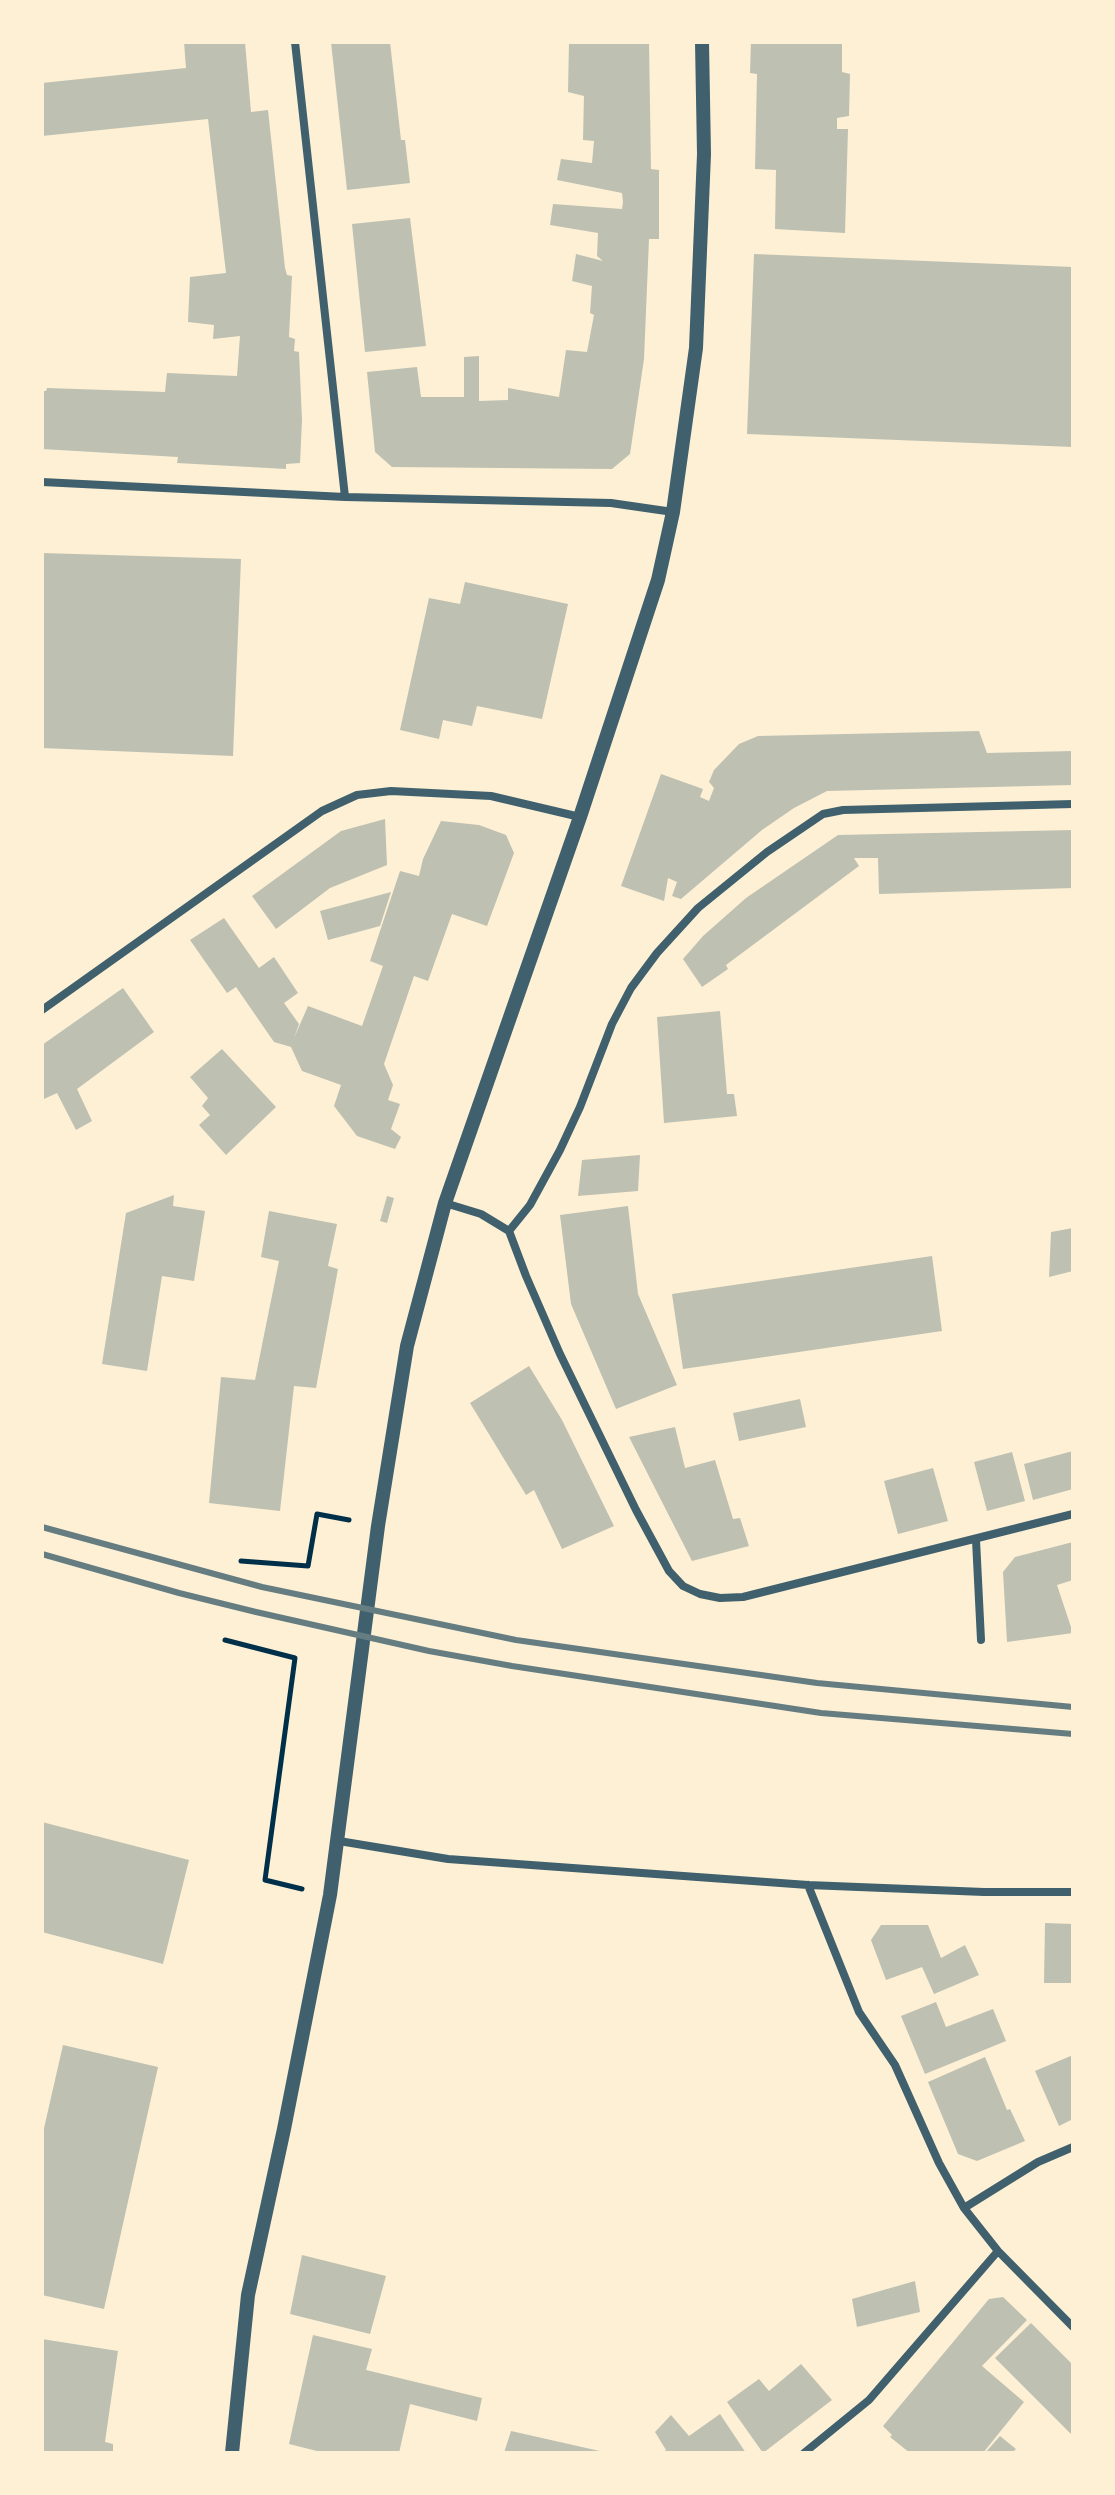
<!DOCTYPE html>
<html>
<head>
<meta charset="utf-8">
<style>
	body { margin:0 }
	#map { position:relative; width:1115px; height:2495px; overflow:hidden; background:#fdf0d5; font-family:"Archivo Narrow",sans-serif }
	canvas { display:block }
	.frame { position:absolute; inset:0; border:44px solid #fdf0d5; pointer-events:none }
</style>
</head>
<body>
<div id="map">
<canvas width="1115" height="2495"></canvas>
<div class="frame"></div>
</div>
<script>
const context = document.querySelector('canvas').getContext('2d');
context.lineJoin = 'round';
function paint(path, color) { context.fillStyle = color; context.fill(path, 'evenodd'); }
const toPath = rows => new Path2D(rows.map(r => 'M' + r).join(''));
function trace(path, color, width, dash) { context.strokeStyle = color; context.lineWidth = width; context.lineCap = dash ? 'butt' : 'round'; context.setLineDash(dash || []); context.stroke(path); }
paint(toPath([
	[184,42,245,42,251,112,268,110,285,268,287,275,292,276,289,337,295,339,294,351,299,352,302,420,300,463,286,464,286,469,177,463,178,457,42,449,42,391,46,391,47,388,165,392,167,373,237,376,240,336,213,339,214,325,188,322,190,277,226,273,208,119,42,136,42,83,186,68],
	[331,42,390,42,401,140,405,140,410,183,347,190],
	[569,42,649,42,651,169,659,170,659,239,649,239,644,359,630,454,612,469,392,467,375,452,367,372,417,367,421,397,464,397,464,357,479,356,479,401,508,400,508,388,559,397,566,350,587,352,594,315,590,313,592,286,572,281,576,254,603,261,597,256,598,233,550,225,553,204,622,209,623,202,622,193,557,180,561,159,592,163,594,141,583,140,584,96,568,92],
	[751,42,842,42,842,72,850,74,849,116,837,118,837,129,848,129,845,233,775,229,776,170,755,169,757,74,750,73],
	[410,218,426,346,365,352,352,224],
	[754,254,1073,267,1073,447,747,434],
	[42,553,241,559,233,756,42,748],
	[465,582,568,604,542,719,477,706,472,726,443,720,439,739,400,730,429,598,460,604],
	[979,731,987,753,1073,751,1073,785,827,791,794,808,762,830,681,899,672,896,677,882,668,878,664,901,621,886,661,774,703,789,700,797,709,801,714,788,709,782,714,770,739,744,758,736],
	[385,819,387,865,330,888,276,929,252,896,341,831],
	[441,821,479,825,506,835,514,853,487,926,452,914,428,981,414,976,384,1064,393,1085,388,1100,400,1104,391,1129,401,1137,395,1149,357,1136,334,1106,341,1085,302,1071,291,1047,274,1042,236,987,227,993,190,940,224,918,259,968,274,957,298,993,284,1003,299,1024,294,1038,308,1006,362,1026,383,966,370,961,400,871,419,876,423,859],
	[1073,830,1073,888,879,894,878,858,854,858,859,866,726,965,728,969,702,987,683,959,703,936,746,898,838,835],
	[391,892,380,926,328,940,320,911],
	[123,988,154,1032,77,1089,92,1121,76,1130,57,1093,44,1099,42,1095,42,1045],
	[720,1011,727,1094,734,1094,737,1116,664,1123,657,1017],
	[222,1049,276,1107,226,1155,199,1125,210,1115,202,1106,208,1098,190,1077],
	[640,1155,638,1191,578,1196,582,1160],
	[174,1195,173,1206,205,1211,194,1281,162,1276,147,1371,102,1364,126,1213],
	[387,1196,394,1198,387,1223,380,1221],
	[628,1206,638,1294,677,1385,616,1409,571,1304,560,1215],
	[269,1211,337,1224,328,1266,338,1269,316,1388,294,1386,280,1511,209,1503,221,1377,255,1380,262,1345,279,1261,261,1257],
	[1073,1228,1073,1271,1049,1277,1051,1232],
	[932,1256,942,1331,683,1369,672,1294],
	[529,1366,562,1420,614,1526,562,1549,534,1490,526,1495,470,1403],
	[800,1399,806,1427,739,1441,733,1413],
	[675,1427,685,1468,715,1460,733,1519,740,1518,749,1546,692,1561,629,1437],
	[1073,1451,1073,1489,1033,1500,1024,1464],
	[1012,1452,1025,1501,987,1511,974,1462],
	[933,1468,948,1521,898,1534,884,1481],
	[1073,1542,1073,1580,1057,1585,1073,1633,1007,1642,1003,1572,1015,1557],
	[42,1822,189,1860,163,1964,42,1932],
	[1045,1923,1073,1924,1073,1983,1044,1983],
	[881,1925,928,1925,941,1958,965,1945,979,1975,934,1994,922,1967,886,1980,871,1940],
	[936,2002,946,2027,993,2009,1006,2041,925,2074,901,2016],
	[63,2045,158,2067,104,2309,42,2295,42,2137],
	[1073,2055,1073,2119,1059,2126,1035,2071],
	[985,2057,1007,2110,1010,2109,1025,2141,977,2161,958,2154,928,2082],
	[302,2255,386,2276,370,2334,290,2314],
	[915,2281,920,2312,857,2327,852,2299],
	[1003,2297,1027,2320,982,2366,1024,2402,983,2453,910,2453,890,2437,892,2435,883,2426,989,2299],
	[1031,2323,1073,2365,1073,2436,995,2358],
	[313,2335,372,2349,366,2370,482,2398,477,2421,410,2404,399,2453,325,2453,289,2444],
	[42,2339,118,2351,105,2442,113,2444,113,2453,42,2453],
	[801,2364,832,2400,763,2453,727,2402,759,2379,769,2391],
	[720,2414,746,2453,662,2453,666,2450,655,2432,671,2415,689,2436],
	[511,2431,604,2452,604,2453,504,2453],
	[1000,2436,1016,2449,1012,2453,985,2453]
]), '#bec0b2');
trace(toPath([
	[241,1561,308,1566,317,1514,349,1520],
	[225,1640,295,1658,265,1880,302,1889]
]), '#003049', 5);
trace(toPath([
	[295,42,345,497],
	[42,482,345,497,611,503,673,512],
	[42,1010,322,811,357,795,391,791,491,796,580,817],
	[445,1203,481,1214,509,1231,526,1276,560,1354,636,1510,669,1571,683,1586,700,1594,720,1598,743,1597,1073,1514],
	[509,1231,530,1205,560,1150,580,1107,612,1024,631,988,657,953,698,908,767,852,823,814,843,810,1073,804],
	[976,1540,981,1640],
	[339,1841,448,1859,808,1885,984,1892,1073,1892],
	[808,1885,859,2012,895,2065,939,2163,964,2208,998,2251,1073,2327],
	[964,2208,1038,2162,1073,2147],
	[804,2453,869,2400,998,2251]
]), '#3f606c', 8);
trace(toPath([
	[232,2453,248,2295,284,2129,330,1895,378,1526,407,1346,445,1203,580,817,658,580,673,512,696,348,704,154,702,42]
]), '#3f606c', 14);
trace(toPath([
	[42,1527,262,1587,516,1640,817,1683,1073,1707],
	[42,1554,179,1593,256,1612,429,1651,512,1666,821,1713,1073,1734]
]), '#657d81', 6);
</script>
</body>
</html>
